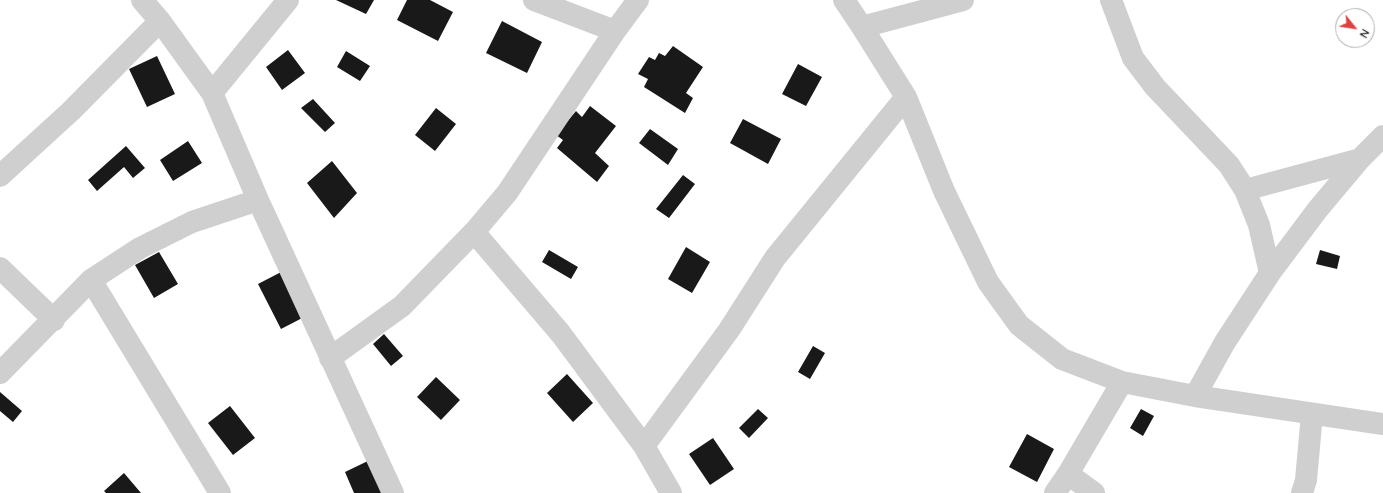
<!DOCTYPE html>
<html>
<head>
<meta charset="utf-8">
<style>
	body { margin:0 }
	#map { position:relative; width:1383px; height:493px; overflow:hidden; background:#fff; font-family:Quicksand,sans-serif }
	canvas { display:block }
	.north { position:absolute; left:1335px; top:8px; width:40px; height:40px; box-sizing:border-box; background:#fff; border:1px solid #adadad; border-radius:50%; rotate:120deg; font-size:11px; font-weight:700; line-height:16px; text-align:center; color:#323232 }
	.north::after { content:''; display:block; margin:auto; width:14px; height:18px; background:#dd4241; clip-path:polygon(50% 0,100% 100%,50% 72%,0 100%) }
</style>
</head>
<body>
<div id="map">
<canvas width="1383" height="493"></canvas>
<div class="north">N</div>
</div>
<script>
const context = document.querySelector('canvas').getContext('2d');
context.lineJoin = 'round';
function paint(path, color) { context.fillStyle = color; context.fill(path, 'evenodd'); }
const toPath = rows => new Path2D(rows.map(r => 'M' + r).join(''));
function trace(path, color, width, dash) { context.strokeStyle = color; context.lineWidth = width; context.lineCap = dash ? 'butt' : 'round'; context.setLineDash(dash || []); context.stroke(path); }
paint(toPath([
	[336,0,374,0,366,14],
	[407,0,430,0,453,12,438,41,397,20],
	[502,21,542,42,527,73,486,53],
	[673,46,703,67,686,93,693,98,685,113,644,87,648,79,638,74,649,57,655,60,659,53,665,56],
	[288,50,305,73,282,90,266,67],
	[346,51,370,66,360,81,337,67],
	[157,56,175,94,147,107,129,69],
	[798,64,822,77,806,106,782,94],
	[313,99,335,123,325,132,301,108],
	[590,106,616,126,595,153,609,166,597,182,557,148,563,140,556,135,576,111,582,117],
	[436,108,456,124,435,151,415,135],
	[743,119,781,139,768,164,730,143],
	[650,129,678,149,668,165,639,143],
	[188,141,202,163,173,181,160,160],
	[126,146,145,168,133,178,124,167,97,191,88,180],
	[332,161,357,193,334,218,307,183],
	[683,175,695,184,669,218,656,209],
	[686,247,710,262,692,293,668,279],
	[549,250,578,267,571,279,542,262],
	[1320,250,1340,256,1337,269,1316,264],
	[159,252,178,284,154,298,135,265],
	[285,270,308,315,281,329,258,284],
	[384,334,403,356,391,366,373,344],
	[813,346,825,353,810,379,798,372],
	[567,374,593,403,573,422,547,393],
	[436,377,460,400,441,420,417,397],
	[0,392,22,411,13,422,0,411],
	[230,406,255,438,233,455,208,423],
	[758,409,768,418,749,438,739,428],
	[1141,409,1154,416,1143,436,1130,428],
	[1027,434,1054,449,1037,482,1009,467],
	[713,438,734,469,710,485,689,454],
	[372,459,386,493,354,493,345,472],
	[124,473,141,493,106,493,104,491]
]), '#191919');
trace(toPath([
	[142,0,160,21,212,93,258,200,393,493],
	[534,0,615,31],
	[844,0,862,27,906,97,944,191,988,282,1019,325,1062,359,1122,382,1195,396,1383,424],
	[1111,0,1133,58,1155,87,1229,165,1245,190,1259,225,1270,273],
	[862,27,963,0],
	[212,93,288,0],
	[0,176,71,111,160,21],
	[1245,190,1360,159],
	[474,232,561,334,644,446,671,493],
	[0,268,54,320],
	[91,280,220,493],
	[330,358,402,306,474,232,507,193,615,31,638,0],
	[0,373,91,280,140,248,192,222,258,200],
	[1195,396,1225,342,1270,273,1318,209,1360,159,1383,136],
	[644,446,729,330,775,258,906,97],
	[1068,474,1094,493],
	[1055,493,1068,474,1122,382],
	[1302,493,1306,480,1312,414]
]), '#cfcfcf', 22);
</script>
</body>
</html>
